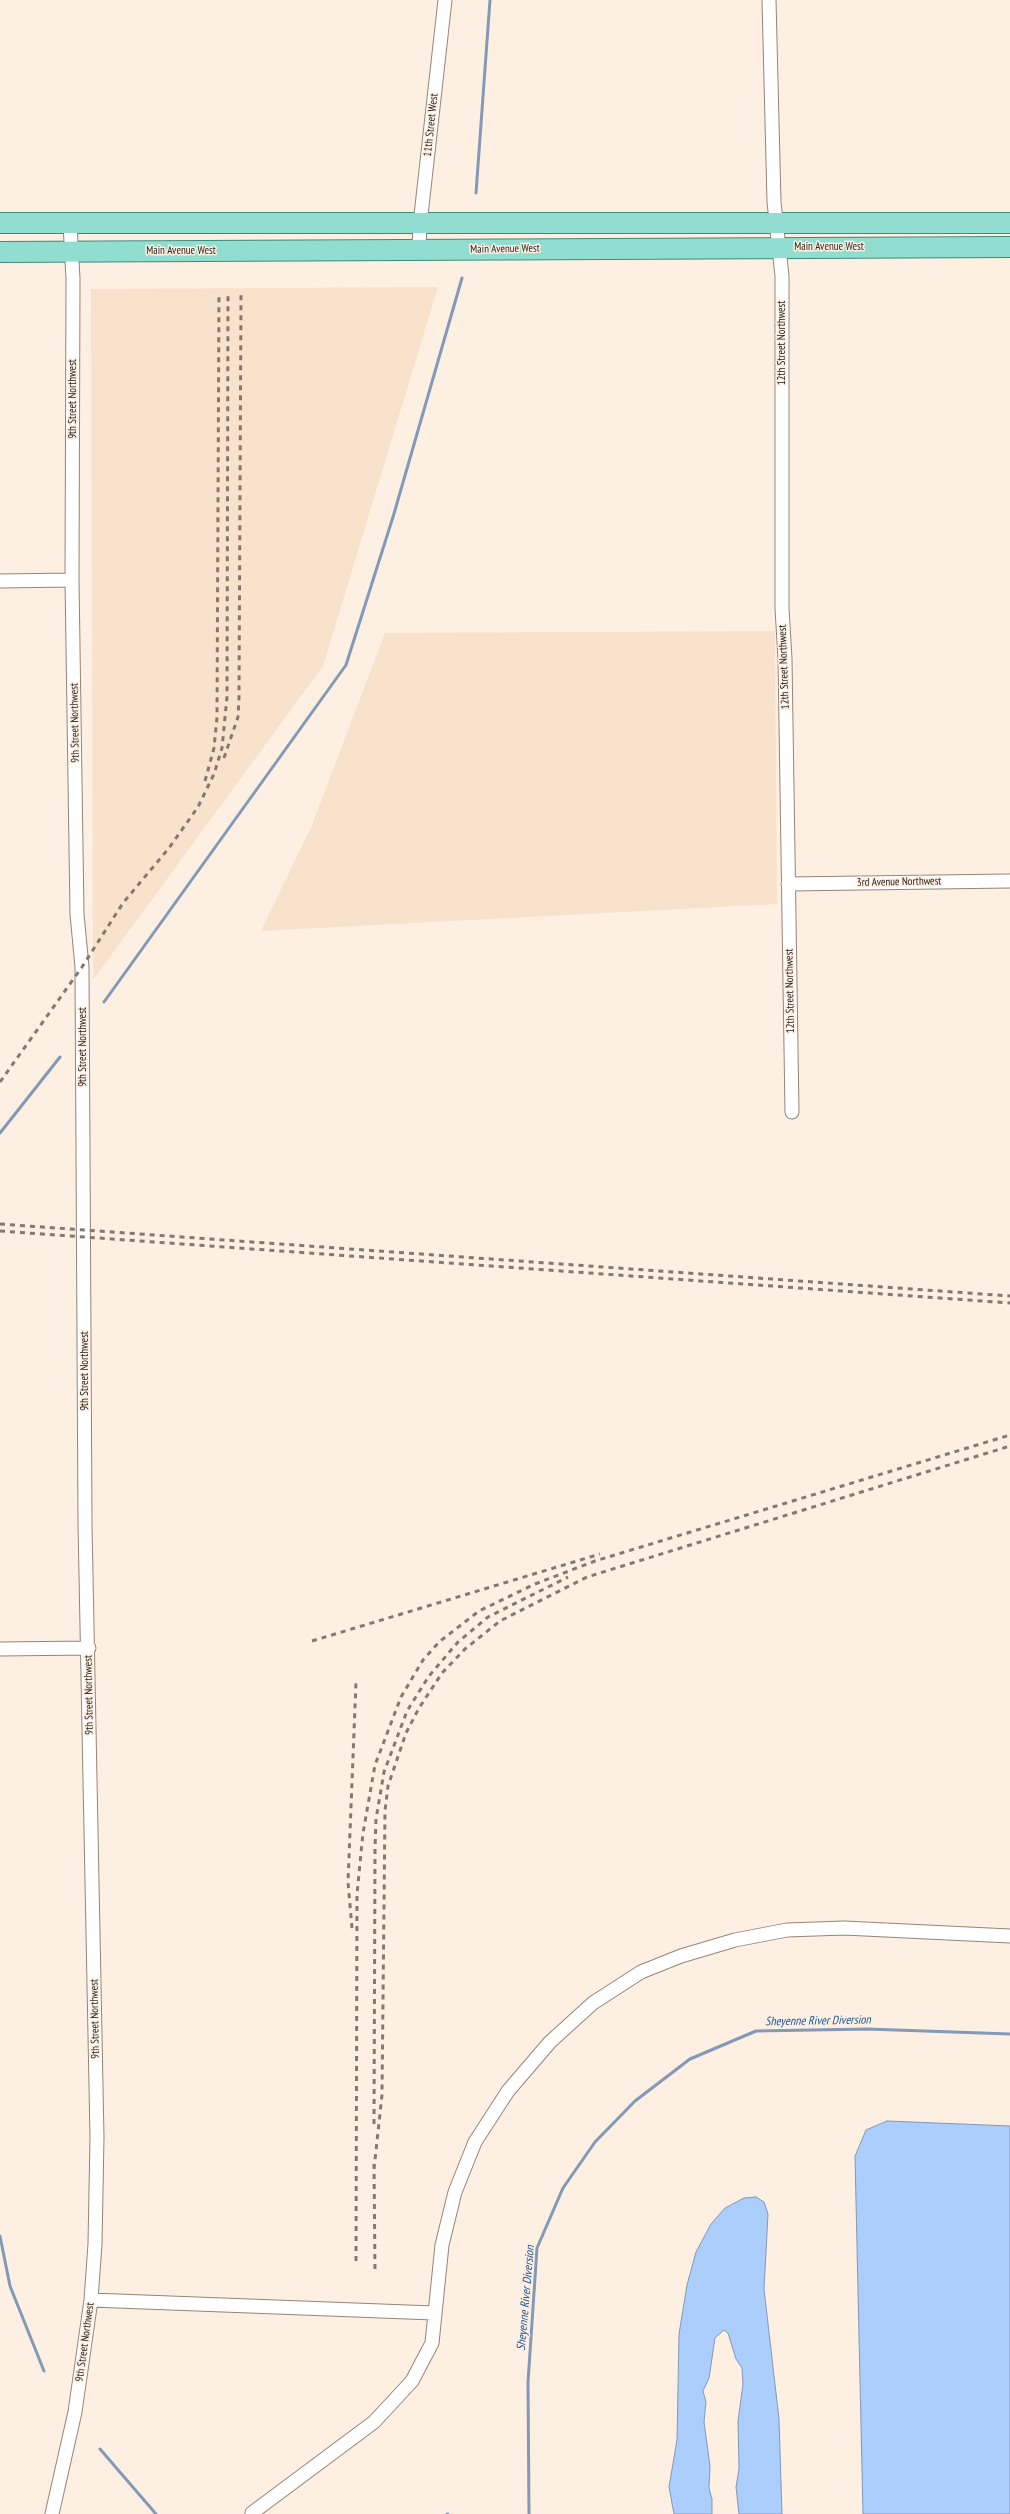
<!DOCTYPE html>
<html>
<head>
<meta charset="utf-8">
<style>
	body { margin:0 }
	canvas { display:block; background:#fdefe2 }
</style>
</head>
<body>
<canvas width="1010" height="2514"></canvas>
<script>
const context = document.querySelector('canvas').getContext('2d');
context.lineJoin = 'round';
function paint(path, color) { context.fillStyle = color; context.fill(path, 'evenodd'); }
const toPath = rows => new Path2D(rows.map(r => 'M' + r).join(''));
function trace(path, color, width, dash) { context.strokeStyle = color; context.lineWidth = width; context.lineCap = dash ? 'butt' : 'round'; context.setLineDash(dash || []); context.stroke(path); }
function drawText(font, color, halo, rows, align = 'center') {
  context.font = font + ' "PT Sans Narrow",sans-serif'; context.lineWidth = 3; context.setLineDash([]); context.textBaseline = 'middle'; context.strokeStyle = halo; context.fillStyle = color; for (const [text, x, y, turn = 0] of rows) {
    context.save(); context.translate(x, y); context.rotate((+turn || 0) * Math.PI / 180); context.textAlign = isNaN(turn) ? turn : align; if (halo) context.strokeText(text, 0, 0); context.fillText(text, 0, 0); context.restore();
  }
}
paint(toPath([
	[438,287,323,666,93,980,91,289],
	[775,631,777,904,261,931,312,825,385,633]
]), '#f9e2cb');
const water = toPath([
	[887,2121,1010,2126,1010,2514,863,2514,855,2156,866,2130,887,2121],
	[756,2197,764,2202,768,2214,764,2289,779,2419,782,2514,739,2514,736,2487,739,2469,738,2421,743,2384,742,2368,736,2359,728,2333,724,2330,715,2338,709,2378,703,2391,706,2402,704,2422,710,2466,709,2488,712,2499,712,2514,674,2514,669,2487,677,2440,679,2334,687,2285,696,2252,711,2224,725,2208,744,2198,756,2197]
]);
paint(water, '#abcefc');
trace(water, '#8299b8', 1);
trace(toPath([
	[476,193,490,0],
	[104,1002,346,665,393,517,462,278],
	[0,1133,60,1057],
	[0,2236,10,2286,44,2371],
	[100,2449,156,2514],
	[447,2514,448,2514],
	[529,2514,528,2382,537,2248,563,2188,595,2142,635,2101,690,2059,756,2031,867,2029,1010,2034]
]), '#8299b8', 3);
const street = toPath([
	[769,0,774,202,782,276,782,608,785,659,792,1112],
	[419,250,420,224,445,0],
	[0,581,72,580],
	[788,884,1010,881],
	[0,1649,89,1648],
	[91,2300,434,2313],
	[252,2513,374,2422,412,2381,432,2343,442,2245,455,2192,475,2142,508,2091,550,2042,593,2003,641,1972,681,1956,735,1940,787,1930,844,1928,1010,1936],
	[52,2514,75,2412,91,2300,95,2244,97,2137,85,1524,82,967,77,914,72,580,73,279,70,224]
]);
const primary = toPath([
	[0,223,1010,223],
	[0,252,1010,247]
]);
trace(street, '#958576', 15);
trace(primary, '#3b8c7d', 22);
trace(street, '#fff', 13);
trace(primary, '#91ded1', 20);
trace(toPath([
	[224,758,238,717,239,698,241,293],
	[205,781,214,748,217,717,219,293],
	[0,1082,82,967,123,903,169,848,198,807,214,774,222,748,227,697,228,293],
	[0,1224,1010,1296],
	[0,1231,1010,1303],
	[312,1641,600,1554],
	[352,1928,348,1882,356,1682],
	[374,2124,375,1848,376,1819,384,1772,407,1711,429,1676,458,1642,488,1617,568,1577],
	[374,2164,375,2272],
	[374,2169,382,2095,385,1811,388,1786,406,1733,419,1708,442,1673,465,1649,500,1621,587,1577,1010,1446],
	[356,2261,357,1894,363,1833,375,1765,401,1697,423,1660,439,1642,479,1611,535,1584,595,1561,1010,1435]
]), '#827970', 3, [5, 5]);
drawText('11px', '#241e18', '#fdefe2', [
	["11th Street West",431,125,-84],
	["Main Avenue West",829,247],
	["Main Avenue West",505,249,-1],
	["Main Avenue West",181,251],
	["12th Street Northwest",782,343,-90],
	["9th Street Northwest",73,399,-90],
	["12th Street Northwest",784,667,-92],
	["9th Street Northwest",75,723,-91],
	["3rd Avenue Northwest",899,882,-1],
	["12th Street Northwest",790,991,-91],
	["9th Street Northwest",83,1047,-90],
	["9th Street Northwest",85,1371,-90],
	["9th Street Northwest",89,1695,-91],
	["9th Street Northwest",95,2019,-91],
	["9th Street Northwest",85,2342,-82]
]);
drawText('italic 12px', '#1b5597', '#fdefe2', [
	["Sheyenne River Diversion",818,2021,-1],
	["Sheyenne River Diversion",526,2298,-85]
]);
</script>
</body>
</html>
